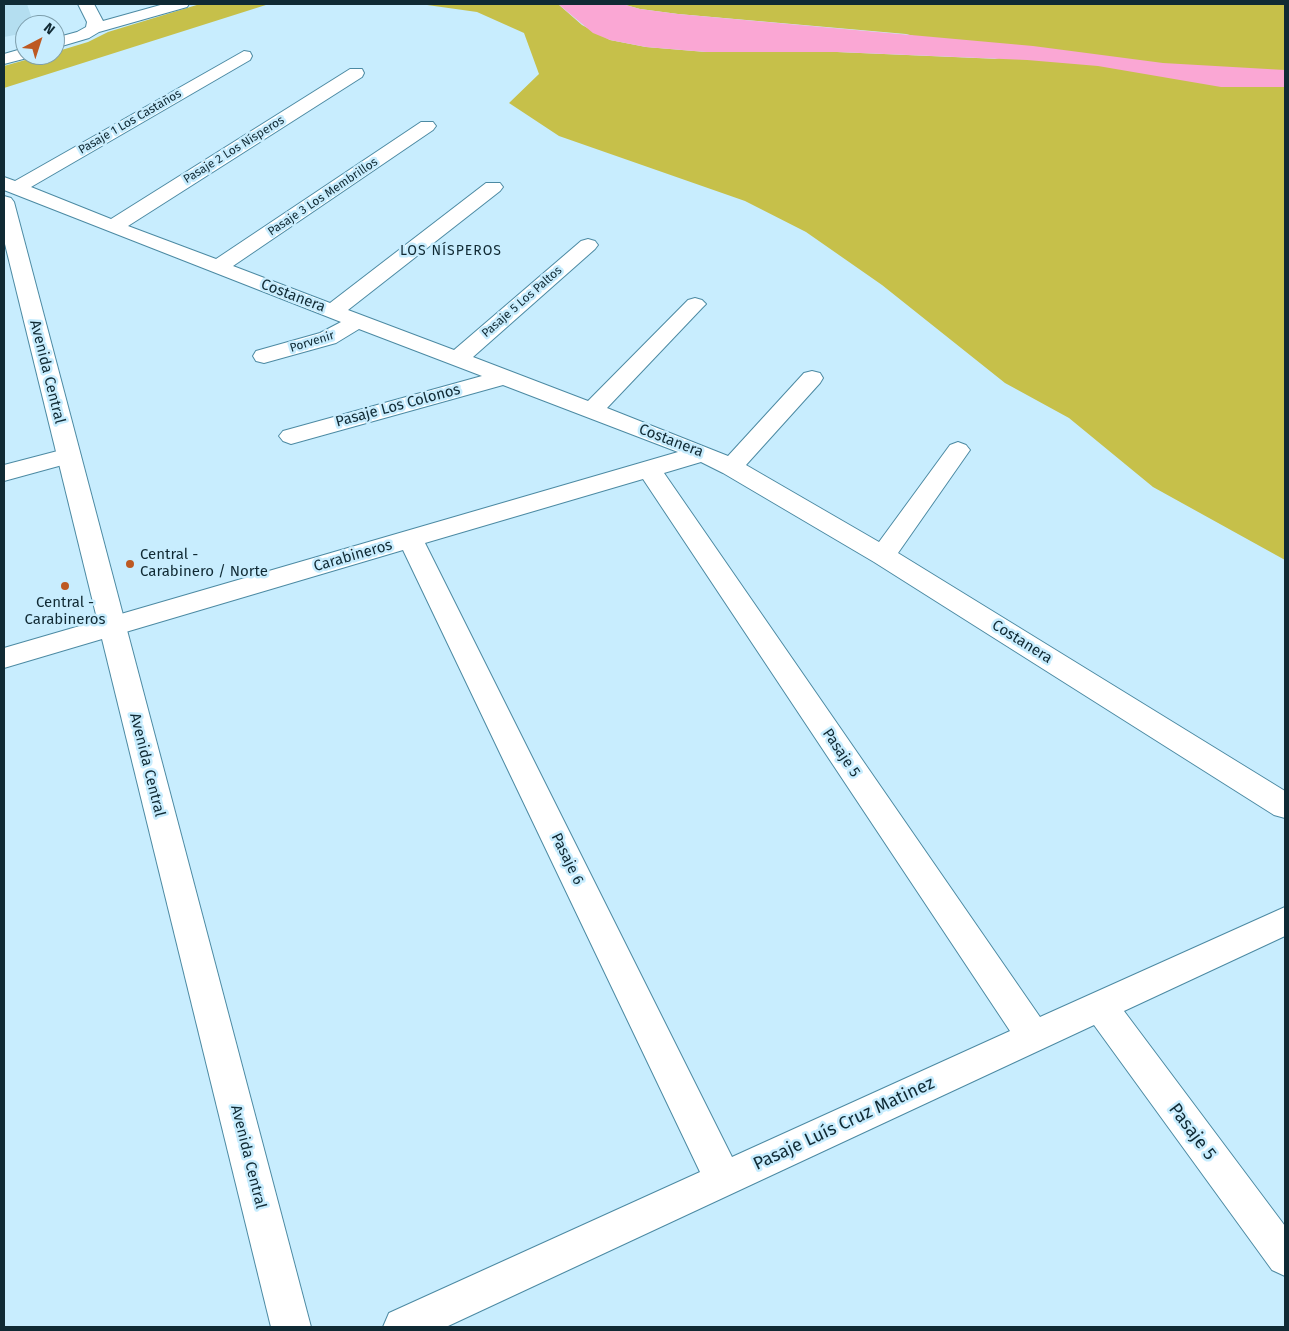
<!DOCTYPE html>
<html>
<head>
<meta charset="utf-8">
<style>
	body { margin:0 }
	#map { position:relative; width:1289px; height:1331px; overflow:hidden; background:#c8edfe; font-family:"Fira Sans",sans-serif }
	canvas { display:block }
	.frame { position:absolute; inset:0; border:5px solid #102a34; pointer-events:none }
	.north { position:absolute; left:15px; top:15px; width:50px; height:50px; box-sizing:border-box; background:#c8edfe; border:1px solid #7e9fad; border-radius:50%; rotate:40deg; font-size:14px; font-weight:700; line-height:20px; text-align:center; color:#102a34 }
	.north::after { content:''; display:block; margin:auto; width:18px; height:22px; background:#bd5922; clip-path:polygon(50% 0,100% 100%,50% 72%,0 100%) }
</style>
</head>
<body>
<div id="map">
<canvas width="1289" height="1331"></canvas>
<div class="frame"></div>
<div class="north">N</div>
</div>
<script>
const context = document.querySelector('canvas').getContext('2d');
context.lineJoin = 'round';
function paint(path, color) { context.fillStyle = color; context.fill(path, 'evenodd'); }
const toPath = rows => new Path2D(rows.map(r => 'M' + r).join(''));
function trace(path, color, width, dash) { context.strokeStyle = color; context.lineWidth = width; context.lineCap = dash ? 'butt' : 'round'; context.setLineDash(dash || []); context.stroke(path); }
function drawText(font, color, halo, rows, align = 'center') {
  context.font = font + ' "Fira Sans",sans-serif'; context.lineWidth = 5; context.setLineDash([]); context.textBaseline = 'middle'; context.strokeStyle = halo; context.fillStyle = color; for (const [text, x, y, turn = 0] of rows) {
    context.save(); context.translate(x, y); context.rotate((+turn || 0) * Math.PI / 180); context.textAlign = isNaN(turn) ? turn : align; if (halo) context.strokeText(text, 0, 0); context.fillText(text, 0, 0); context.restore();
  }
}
paint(toPath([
	[4,4,27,4,34,25,25,25,25,33,4,37]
]), '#b4def0');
paint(toPath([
	[200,4,269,4,4,88,4,66,43,55,55,55,55,52,88,42,108,32],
	[420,4,558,4,582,25,610,40,646,47,706,52,837,52,999,59,906,34,678,14,640,9,622,4,1285,4,1285,560,1153,487,1069,418,1005,383,882,285,806,232,745,201,559,136,509,103,539,74,524,33,477,12]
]), '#c6c04a');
paint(toPath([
	[558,4,622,4,640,9,678,14,1033,46,1163,63,1285,70,1285,87,1221,87,1098,66,1027,60,837,52,706,52,646,47,610,40,593,33]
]), '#faa7d4');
const minor = toPath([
	[78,4,94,4,103,21,164,4,189,4,187,7,99,32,89,38,55,48,55,38,77,32,86,27,87,22,78,4],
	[25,48,25,55,32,55,31,57,4,64,4,54,25,48],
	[244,51,250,52,252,56,250,60,31,187,111,219,350,69,362,69,364,73,362,77,128,226,216,259,421,122,433,122,436,126,433,130,233,266,330,303,486,183,500,183,503,187,500,191,348,310,454,350,581,241,588,239,595,241,598,245,595,249,473,357,588,401,688,300,695,298,702,300,706,304,702,308,607,408,728,456,804,373,812,371,820,373,823,378,820,383,746,465,879,542,950,445,958,442,966,445,970,450,898,553,1285,791,1285,818,1274,815,874,562,723,473,701,462,664,473,1040,1017,1285,907,1285,936,1124,1011,1285,1226,1285,1276,1272,1270,1094,1025,446,1327,383,1327,389,1313,700,1172,403,550,4,668,4,648,678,452,503,385,291,444,283,441,279,436,283,431,482,376,359,329,336,343,264,363,256,361,253,356,256,351,320,333,341,322,4,190,4,177,15,181,244,51],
	[643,479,1010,1031,732,1157,425,543,643,479],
	[69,448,77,451,81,456,77,461,4,481,4,465,69,448]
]);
const tertiary = toPath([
	[4,196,11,198,14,202,311,1327,271,1327,4,240,4,196]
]);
trace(minor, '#4c8aa3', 2);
trace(tertiary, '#4c8aa3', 2);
paint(minor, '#fff');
paint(tertiary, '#fff');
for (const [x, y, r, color] of [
	[130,564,5,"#bd5922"],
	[65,586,5,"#bd5922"]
]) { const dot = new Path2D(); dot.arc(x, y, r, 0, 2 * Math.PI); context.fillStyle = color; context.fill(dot); trace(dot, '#c8edfe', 2); }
drawText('12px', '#102a34', '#c8edfe', [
	["Pasaje 1 Los Castaños",130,122,-30],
	["Pasaje 2 Los Nísperos",234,150,-32],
	["Pasaje 3 Los Membrillos",323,197,-34],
	["Pasaje 5 Los Paltos",522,302,-41],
	["Porvenir",312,342,-17]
]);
context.letterSpacing = '1px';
drawText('14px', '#102a34', '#c8edfe', [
	["LOS NÍSPEROS",451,251]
]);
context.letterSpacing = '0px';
drawText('15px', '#102a34', '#c8edfe', [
	["Costanera",293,296,21],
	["Avenida Central",47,372,76],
	["Pasaje Los Colonos",398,406,-15],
	["Costanera",671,441,21],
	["Carabineros",353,556,-16],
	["Costanera",1022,642,32],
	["Pasaje 5",841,753,56],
	["Avenida Central",147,765,76],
	["Pasaje 6",567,859,64],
	["Avenida Central",248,1157,76]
]);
drawText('15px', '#102a34', '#c8edfe', [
	["Central -",140,555],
	["Carabinero / Norte",140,572],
	["Central -",65,603,"center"],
	["Carabineros",65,620,"center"]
], 'left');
drawText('18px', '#102a34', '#c8edfe', [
	["Pasaje Luís Cruz Matinez",844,1124,-25],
	["Pasaje 5",1192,1132,53]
]);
</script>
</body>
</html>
